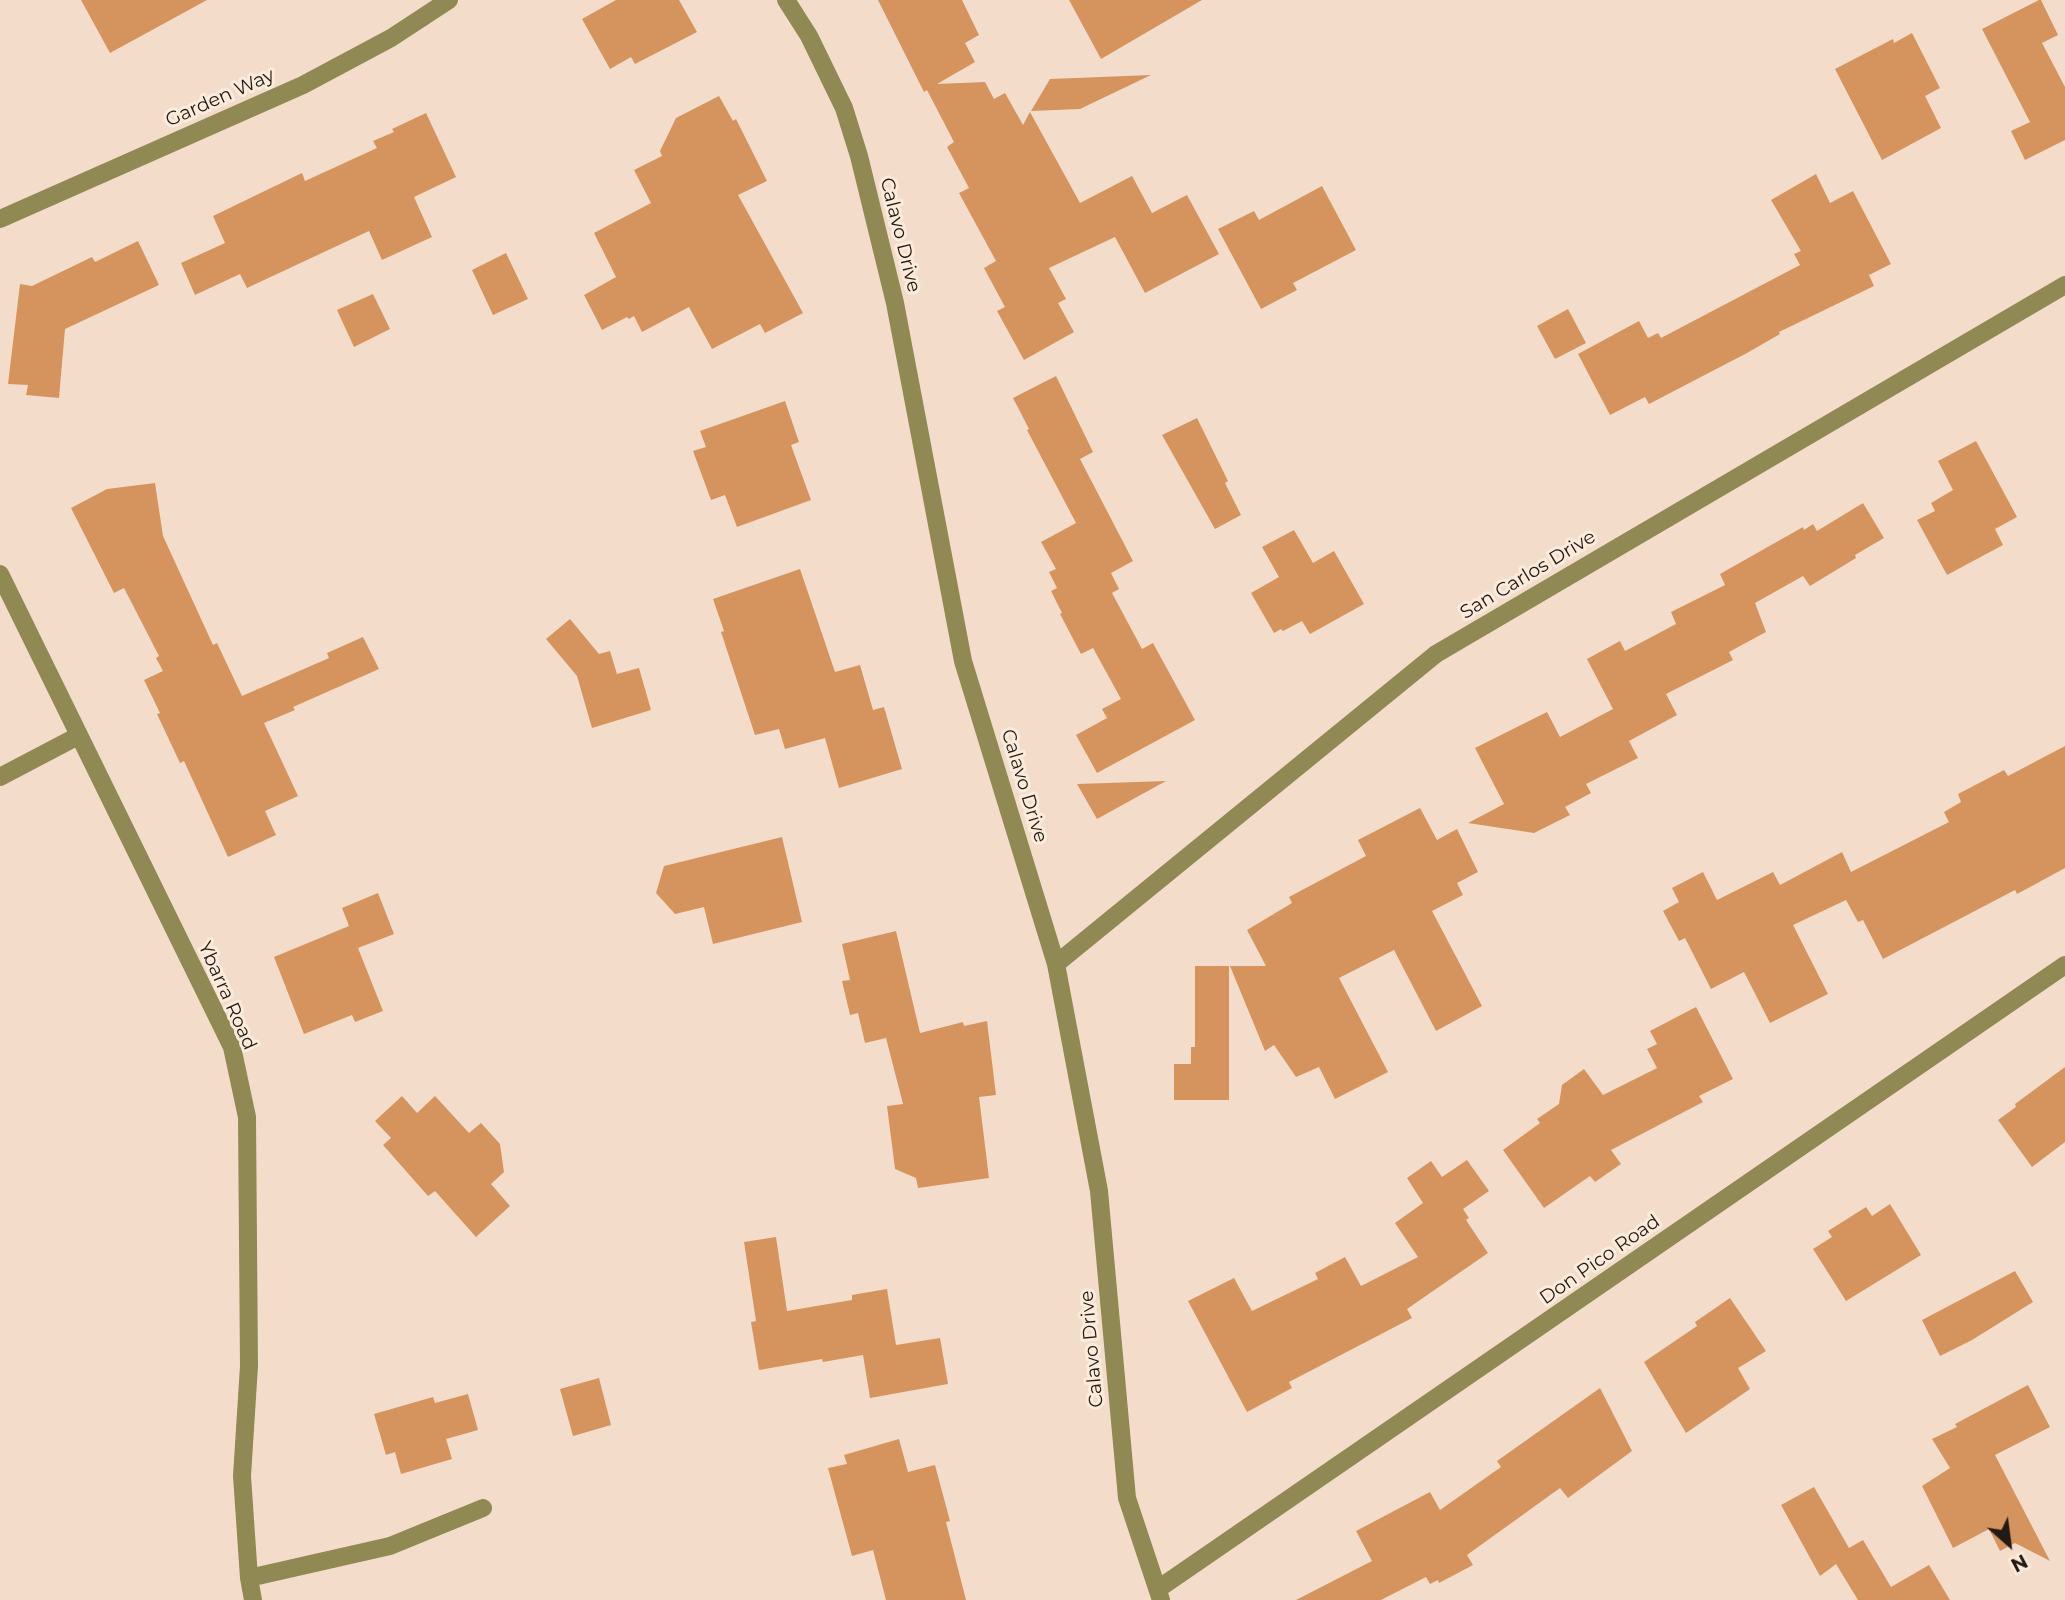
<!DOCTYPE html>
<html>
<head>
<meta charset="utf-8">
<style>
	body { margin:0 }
	#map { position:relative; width:2065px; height:1600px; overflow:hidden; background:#f3ddca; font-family:Montserrat,sans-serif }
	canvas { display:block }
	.north { position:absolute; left:1974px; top:1509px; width:70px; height:70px; -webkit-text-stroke:5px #fdebdc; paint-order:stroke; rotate:152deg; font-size:19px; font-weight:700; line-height:28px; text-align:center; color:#221a14 }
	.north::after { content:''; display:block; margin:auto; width:24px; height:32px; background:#221a14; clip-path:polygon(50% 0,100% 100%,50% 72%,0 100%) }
</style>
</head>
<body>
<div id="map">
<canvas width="2065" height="1600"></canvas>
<div class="north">N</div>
</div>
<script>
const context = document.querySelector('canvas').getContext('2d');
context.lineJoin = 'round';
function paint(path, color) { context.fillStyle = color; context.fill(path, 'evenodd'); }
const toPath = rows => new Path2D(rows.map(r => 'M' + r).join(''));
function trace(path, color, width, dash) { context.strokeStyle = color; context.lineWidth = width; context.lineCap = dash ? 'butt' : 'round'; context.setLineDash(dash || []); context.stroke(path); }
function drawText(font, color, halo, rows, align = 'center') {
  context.font = font + ' Montserrat,sans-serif'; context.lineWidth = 6; context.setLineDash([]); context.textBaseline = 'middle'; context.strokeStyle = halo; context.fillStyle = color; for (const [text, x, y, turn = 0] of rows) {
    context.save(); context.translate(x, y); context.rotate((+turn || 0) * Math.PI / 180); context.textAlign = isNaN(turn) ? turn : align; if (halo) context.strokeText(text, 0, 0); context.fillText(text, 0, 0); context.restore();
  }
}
paint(toPath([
	[81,0,207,0,110,53],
	[616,0,679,0,697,32,635,64,631,57,610,69,582,19],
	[878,0,962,0,979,35,965,43,975,62,937,84,985,82,994,99,1005,93,1023,125,1030,112,1080,203,1132,176,1152,213,1187,195,1219,254,1145,293,1115,237,1049,268,1066,299,1058,303,1074,332,1024,360,997,311,1005,307,984,268,996,261,959,193,969,188,947,147,954,142,927,90,924,92],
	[1069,0,1202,0,1101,59],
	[2039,0,2041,0,2058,35,2042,43,2065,87,2065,140,2025,160,2011,131,2030,122,1982,29],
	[1912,33,1940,88,1925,96,1941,128,1882,160,1835,69,1893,39,1894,43],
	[1151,75,1080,109,1031,111,1050,79],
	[719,96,733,121,736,119,767,181,738,195,803,313,765,333,760,324,712,349,689,307,642,332,634,316,629,319,627,317,602,330,584,295,616,277,594,233,651,203,634,170,662,156,660,151,676,118],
	[426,113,456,177,414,197,432,237,382,260,369,231,247,288,240,274,195,295,181,263,225,243,213,216,302,173,305,181,377,148,373,141,394,132,392,129],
	[1816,174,1830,203,1853,191,1891,264,1869,275,1874,286,1779,332,1780,334,1747,353,1649,404,1645,397,1610,415,1578,354,1639,321,1648,338,1658,333,1661,338,1800,265,1794,254,1801,251,1771,200],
	[1322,186,1356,250,1293,283,1297,290,1261,309,1218,229,1254,211,1259,220],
	[138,241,159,285,65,329,59,398,26,395,28,385,8,384,20,284,32,286,92,257,95,262],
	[506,253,528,299,493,315,472,270],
	[373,294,390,329,354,347,337,310],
	[1568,309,1586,343,1555,359,1537,326],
	[1056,376,1093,452,1080,459,1133,561,1111,573,1119,589,1112,593,1142,649,1153,643,1195,720,1097,773,1076,735,1107,718,1102,709,1121,699,1093,648,1081,654,1060,614,1062,613,1051,591,1057,588,1049,572,1056,569,1041,542,1076,523,1027,430,1029,429,1013,398],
	[785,401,799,442,791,445,811,500,737,527,725,495,711,500,693,451,706,447,700,431],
	[1197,418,1228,481,1225,483,1241,515,1215,529,1162,435],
	[1976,441,2017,517,1995,529,2003,545,1947,575,1917,520,1935,511,1931,503,1953,490,1938,461],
	[155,483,163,536,213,645,217,643,242,696,329,658,327,653,363,637,379,669,293,707,295,710,264,723,298,796,265,811,276,835,228,857,184,761,180,763,157,714,160,713,144,680,163,671,156,658,159,656,124,588,114,593,71,508,107,489],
	[1863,503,1884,538,1855,555,1856,558,1810,586,1803,576,1755,603,1766,632,1729,652,1733,660,1666,694,1677,715,1629,741,1638,758,1586,784,1591,793,1565,807,1570,815,1534,833,1468,823,1504,804,1475,748,1547,712,1560,737,1613,709,1587,659,1620,641,1625,651,1676,624,1671,612,1725,585,1720,574,1803,527,1804,530,1813,524,1817,531],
	[1294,530,1313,563,1334,551,1364,604,1310,634,1302,621,1283,631,1281,629,1274,633,1251,593,1279,577,1262,547],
	[800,569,835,672,860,665,873,710,884,707,902,769,839,788,825,738,785,749,779,729,755,735,721,632,724,631,713,599],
	[570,619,599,654,610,651,617,674,639,668,651,710,592,728,577,676,546,639],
	[2065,746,2065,868,2017,894,2015,890,1883,959,1863,920,1858,922,1846,900,1793,925,1828,994,1770,1023,1744,972,1711,989,1685,938,1679,941,1663,911,1679,902,1672,888,1703,872,1717,900,1773,872,1780,885,1842,852,1851,872,1949,822,1944,812,1961,802,1958,794,2004,770,2008,776],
	[1166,781,1097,819,1077,784],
	[1420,808,1437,840,1457,829,1478,872,1457,883,1463,895,1432,911,1482,1006,1436,1031,1394,950,1339,978,1388,1072,1335,1099,1319,1067,1296,1077,1274,1045,1265,1051,1230,966,1266,966,1247,930,1292,903,1289,897,1366,856,1358,840],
	[782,837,802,922,713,944,704,907,675,914,656,893,664,866],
	[378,893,394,934,358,948,383,1011,355,1022,352,1015,304,1034,274,957,349,926,342,908],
	[896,931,920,1033,963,1022,964,1026,987,1021,996,1095,979,1097,989,1178,918,1188,916,1178,895,1169,887,1106,903,1104,886,1038,865,1043,858,1013,850,1015,842,981,850,980,842,944],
	[1195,966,1229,966,1229,1100,1174,1100,1174,1064,1191,1064,1191,1047,1195,1047],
	[1696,1007,1733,1079,1699,1096,1703,1102,1611,1150,1621,1164,1595,1182,1590,1176,1544,1208,1503,1150,1540,1123,1537,1119,1559,1104,1562,1085,1584,1069,1603,1095,1657,1068,1647,1049,1657,1044,1650,1031],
	[2065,1067,2065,1142,2032,1167,1998,1120,2016,1107,2015,1104],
	[402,1096,417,1113,435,1096,469,1133,481,1123,500,1144,504,1172,491,1184,510,1206,476,1237,435,1191,428,1196,383,1145,391,1138,375,1121],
	[1467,1160,1489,1191,1463,1209,1469,1218,1466,1220,1488,1253,1407,1309,1412,1318,1289,1382,1292,1388,1247,1412,1188,1301,1234,1278,1252,1311,1318,1279,1315,1273,1345,1257,1361,1286,1418,1257,1395,1223,1423,1203,1407,1178,1431,1161,1442,1177],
	[1890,1204,1921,1255,1846,1301,1813,1249,1832,1237,1828,1231,1866,1207,1872,1216],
	[776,1237,787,1311,852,1300,852,1295,887,1289,896,1345,940,1338,948,1384,870,1398,863,1355,823,1362,822,1359,759,1370,751,1322,756,1321,744,1242],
	[2015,1271,2033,1302,1972,1340,1940,1356,1922,1320],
	[1730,1298,1766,1351,1738,1368,1750,1389,1686,1433,1644,1362,1697,1326,1695,1322],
	[599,1378,611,1425,573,1436,560,1389],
	[2028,1385,2050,1427,1995,1455,2050,1561,2015,1543,2000,1551,1989,1529,1953,1548,1922,1486,1950,1468,1932,1439,1957,1427,1955,1424],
	[1600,1388,1632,1451,1568,1498,1560,1488,1467,1555,1473,1565,1439,1583,1438,1580,1430,1584,1426,1577,1381,1600,1296,1600,1372,1561,1356,1531,1430,1492,1440,1510,1501,1467,1497,1461],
	[468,1394,478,1430,446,1439,452,1459,401,1474,395,1452,386,1455,374,1414,433,1397,435,1403],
	[899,1439,908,1472,935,1465,950,1521,946,1522,966,1600,886,1600,873,1550,852,1556,828,1468,847,1464,844,1455],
	[1814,1487,1849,1548,1863,1540,1891,1587,1929,1565,1950,1600,1858,1600,1836,1564,1820,1576,1781,1505]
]), '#d5945e');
trace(toPath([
	[786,0,809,36,844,108,859,156,895,303,963,661,1056,964,1099,1191,1127,1498,1161,1600],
	[0,219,303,85,391,38,449,0],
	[0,574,232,1047,247,1117,249,1366,242,1476,249,1578,253,1600],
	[0,777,78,736],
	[1056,964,1436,654,2065,285],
	[249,1578,390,1546,483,1508],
	[1158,1589,2065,965]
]), '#908953', 18);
drawText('19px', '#221a14', '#fdebdc', [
	["Garden Way",220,98,-24],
	["Calavo Drive",900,235,76],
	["San Carlos Drive",1528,575,-31],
	["Calavo Drive",1024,786,73],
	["Ybarra Road",227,996,66],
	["Don Pico Road",1600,1260,-35],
	["Calavo Drive",1092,1349,-95]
]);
</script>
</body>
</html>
